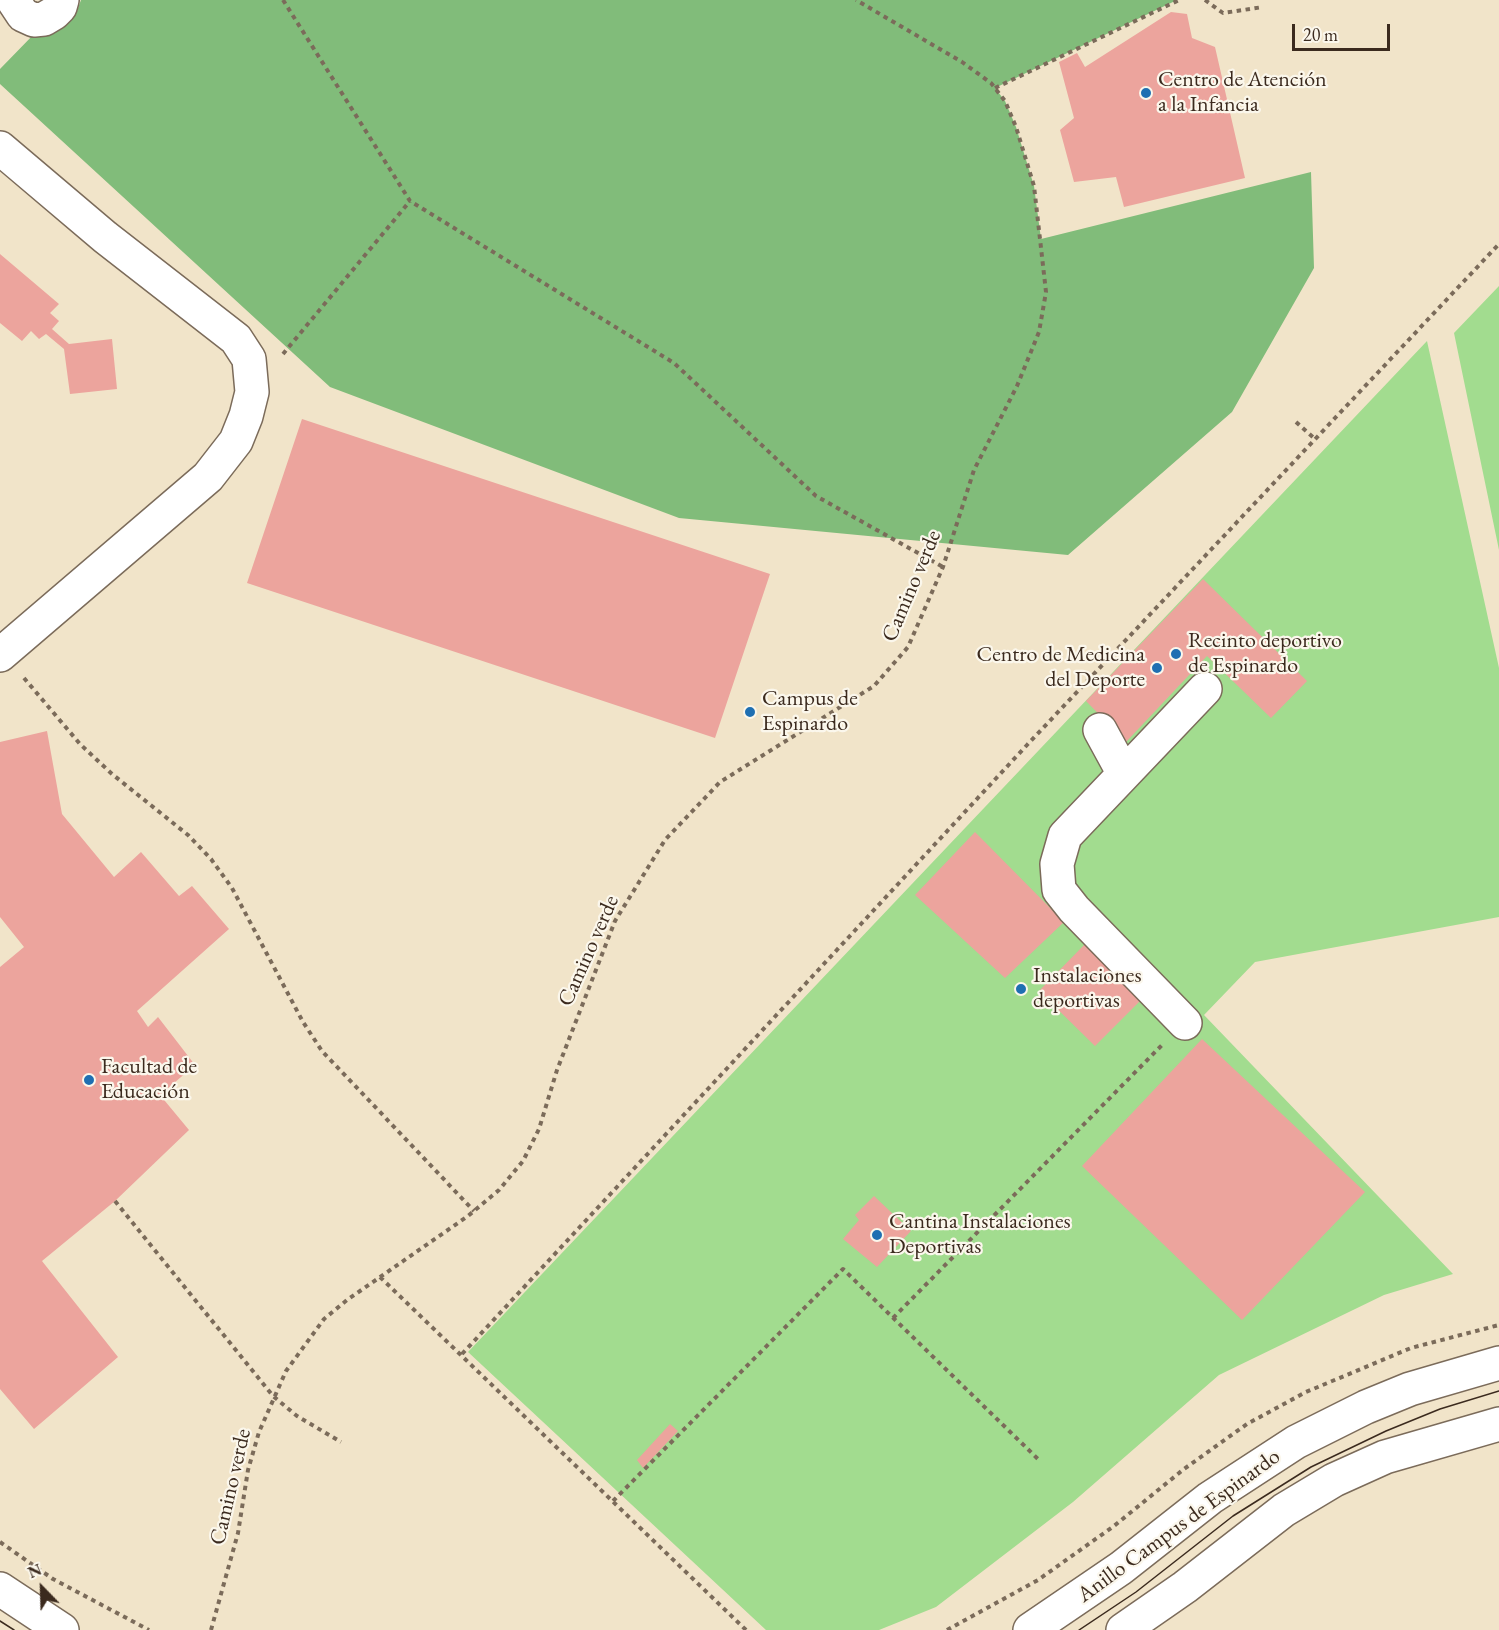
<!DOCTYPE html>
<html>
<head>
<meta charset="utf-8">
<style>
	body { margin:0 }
	#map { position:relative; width:1499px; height:1630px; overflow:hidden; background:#f1e4c9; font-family:"EB Garamond",serif }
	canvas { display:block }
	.north { position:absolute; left:12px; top:1558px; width:60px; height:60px; -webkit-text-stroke:4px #fbf7ec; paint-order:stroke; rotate:337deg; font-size:16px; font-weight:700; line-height:24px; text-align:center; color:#3b2a1e }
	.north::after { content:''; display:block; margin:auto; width:21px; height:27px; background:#3b2a1e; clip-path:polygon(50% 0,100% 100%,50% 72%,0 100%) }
	.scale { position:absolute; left:1292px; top:24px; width:98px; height:27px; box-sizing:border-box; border:3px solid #3b2a1e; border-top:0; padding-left:8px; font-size:18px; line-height:21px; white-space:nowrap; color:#3b2a1e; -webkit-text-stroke:4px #fbf7ec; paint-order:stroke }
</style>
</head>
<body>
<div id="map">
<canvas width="1499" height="1630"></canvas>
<div class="north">N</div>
<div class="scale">20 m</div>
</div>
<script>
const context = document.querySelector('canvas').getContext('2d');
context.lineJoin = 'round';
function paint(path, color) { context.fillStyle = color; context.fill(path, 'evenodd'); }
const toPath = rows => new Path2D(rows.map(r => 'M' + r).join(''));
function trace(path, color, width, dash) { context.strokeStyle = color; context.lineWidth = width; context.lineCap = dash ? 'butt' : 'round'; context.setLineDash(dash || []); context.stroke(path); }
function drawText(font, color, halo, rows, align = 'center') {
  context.font = font + ' "EB Garamond",serif'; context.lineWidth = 4.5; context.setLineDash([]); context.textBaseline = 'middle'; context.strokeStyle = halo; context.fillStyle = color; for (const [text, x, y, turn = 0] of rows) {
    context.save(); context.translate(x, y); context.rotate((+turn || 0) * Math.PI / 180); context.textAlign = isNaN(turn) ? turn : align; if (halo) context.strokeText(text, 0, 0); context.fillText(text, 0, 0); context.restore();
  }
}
paint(toPath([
	[1499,286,1499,550,1454,333],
	[1427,341,1499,668,1499,917,1255,962,1204,1015,1453,1274,1384,1295,1219,1375,1073,1502,936,1607,879,1630,766,1630,468,1352]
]), '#a2dc8f');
paint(toPath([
	[81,0,1177,0,995,88,1005,101,1016,127,1034,186,1041,239,1311,172,1314,268,1232,412,1068,555,679,518,330,387,0,84,0,69,36,32,77,11]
]), '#81bc7a');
paint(toPath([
	[1171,12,1187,14,1192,38,1215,47,1245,178,1124,207,1116,177,1074,182,1060,130,1074,118,1059,62,1077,53,1085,67],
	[0,254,59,304,50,313,59,321,52,329,69,344,112,339,117,389,70,394,64,349,46,334,39,339,31,331,22,341,0,323],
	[302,419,770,574,715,738,247,583],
	[1203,579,1307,681,1271,718,1207,656,1126,742,1086,701],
	[47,731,62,814,114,877,141,852,179,896,192,886,229,929,137,1011,148,1027,158,1017,195,1065,160,1095,189,1130,115,1201,42,1261,118,1357,34,1429,0,1389,0,967,24,947,0,917,0,742],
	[975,832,1064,922,1005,978,915,895],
	[1086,943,1141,1000,1095,1046,1039,991],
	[1202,1039,1365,1192,1242,1320,1082,1166],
	[874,1196,911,1231,877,1267,843,1239,859,1220,855,1215],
	[670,1424,678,1431,643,1468,637,1460]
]), '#eca49d');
const minor = toPath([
	[13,0,23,15,34,20,44,19,54,13,60,7,62,0],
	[0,148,105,237,236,339,249,359,252,392,246,416,236,441,208,477,0,655],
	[1100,730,1124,774],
	[1185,1023,1074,909,1059,890,1057,864,1065,836,1205,689]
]);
const major = toPath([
	[0,1589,62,1630],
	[1030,1630,1121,1568,1210,1498,1296,1442,1366,1407,1410,1389,1499,1363],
	[1123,1630,1185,1587,1284,1510,1334,1480,1385,1457,1499,1424]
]);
trace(minor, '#7b6b5a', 36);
trace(major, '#7b6b5a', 36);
trace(toPath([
	[283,0,410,201,674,363,816,496,943,567],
	[1205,0,1223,13,1263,7],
	[995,88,1179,0],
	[283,354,410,201],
	[1296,422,1315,439],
	[24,678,80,744,112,774,188,835,211,859,232,888,303,1022,322,1051,474,1211],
	[115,1201,273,1396,297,1416,341,1442],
	[380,1277,746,1630],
	[893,1318,1162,1045],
	[462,1354,1027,745,1499,244],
	[613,1501,843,1269,1040,1461],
	[0,1542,53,1579,149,1630],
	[211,1630,238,1533,248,1470,259,1432,286,1371,324,1319,347,1300,468,1216,499,1190,523,1161,539,1129,557,1070,615,921,665,840,720,782,874,686,908,647,943,567,974,470,1017,386,1039,332,1046,292,1034,186,1016,127,1005,101,991,83,962,62,856,0],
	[947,1630,1038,1580,1114,1526,1184,1469,1247,1424,1306,1392,1411,1348,1499,1325]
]), '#7b6b5a', 4, [4.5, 4.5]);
trace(minor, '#fff', 33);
trace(major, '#fff', 33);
trace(toPath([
	[0,1621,14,1630],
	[1079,1630,1136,1592,1233,1516,1311,1467,1386,1431,1440,1409,1499,1391]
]), '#3b2a1e', 1.5);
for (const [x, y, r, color] of [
	[1146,93,6,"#1f6fb2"],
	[1176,654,6,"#1f6fb2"],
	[1157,668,6,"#1f6fb2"],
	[750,712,6,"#1f6fb2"],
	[1021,989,6,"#1f6fb2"],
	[89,1080,6,"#1f6fb2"],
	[877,1235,6,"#1f6fb2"]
]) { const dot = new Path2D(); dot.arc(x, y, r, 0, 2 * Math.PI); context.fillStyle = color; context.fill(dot); trace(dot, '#fbf7ec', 2); }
drawText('22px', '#3b2a1e', '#fbf7ec', [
	["Centro de Atención",1158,80],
	["a la Infancia",1158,105],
	["Recinto deportivo",1188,641],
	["de Espinardo",1188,666],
	["Centro de Medicina",1145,655,"right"],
	["del Deporte",1145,680,"right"],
	["Campus de",762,699],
	["Espinardo",762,724],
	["Instalaciones",1033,976],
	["deportivas",1033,1001],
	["Facultad de",101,1067],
	["Educación",101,1092],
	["Cantina Instalaciones",889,1222],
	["Deportivas",889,1247]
], 'left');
drawText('22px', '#3b2a1e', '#fbf7ec', [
	["Camino verde",912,586,-67],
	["Camino verde",589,951,-66],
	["Camino verde",231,1487,-77],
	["Anillo Campus de Espinardo",1179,1526,-36]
]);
</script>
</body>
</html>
